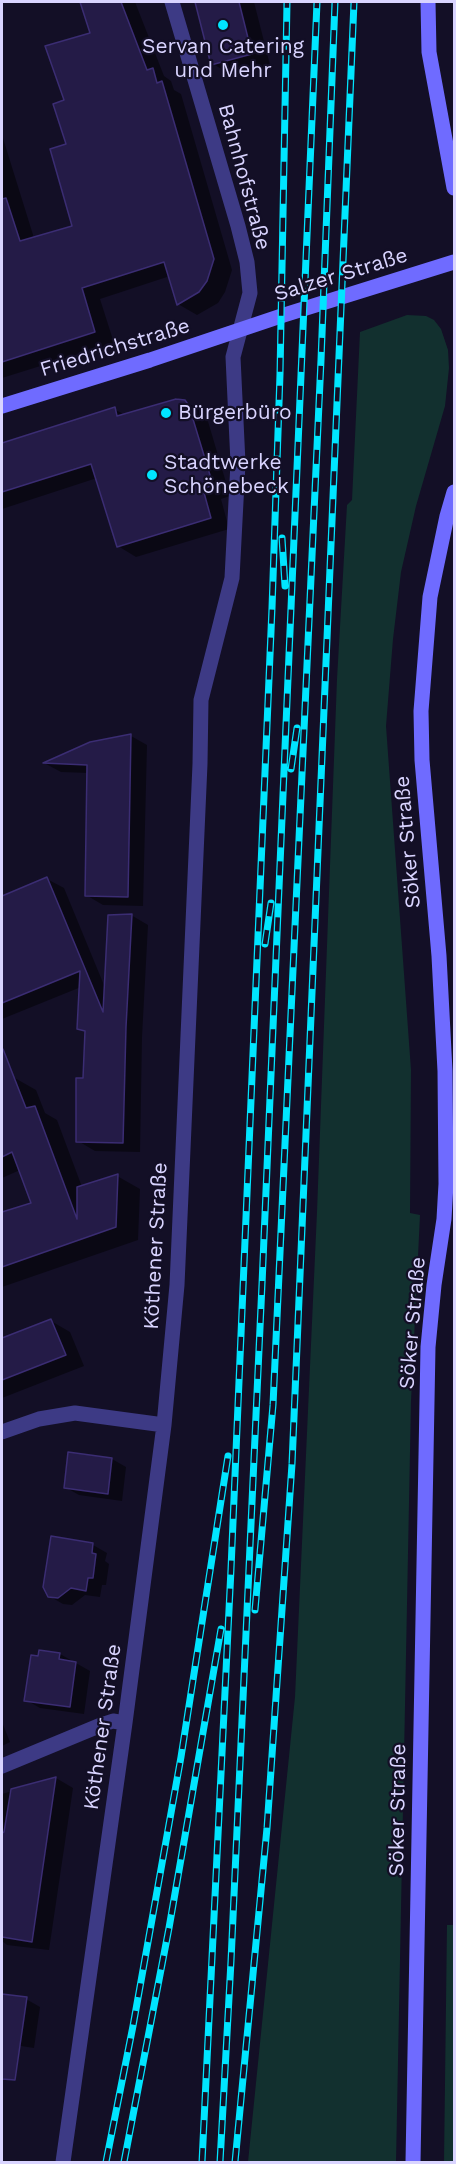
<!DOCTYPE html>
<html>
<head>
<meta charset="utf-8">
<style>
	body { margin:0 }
	#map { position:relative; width:456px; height:2164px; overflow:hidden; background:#130f26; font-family:"Work Sans",sans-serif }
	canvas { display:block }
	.frame { position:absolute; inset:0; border:3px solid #d9d4ff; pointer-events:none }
</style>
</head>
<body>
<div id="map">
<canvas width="456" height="2164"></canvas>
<div class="frame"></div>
</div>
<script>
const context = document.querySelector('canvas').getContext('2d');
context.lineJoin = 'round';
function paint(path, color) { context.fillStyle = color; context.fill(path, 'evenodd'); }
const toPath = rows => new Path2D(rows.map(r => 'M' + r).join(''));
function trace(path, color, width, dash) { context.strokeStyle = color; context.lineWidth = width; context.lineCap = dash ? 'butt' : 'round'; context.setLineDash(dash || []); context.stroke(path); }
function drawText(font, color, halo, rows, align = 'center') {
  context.font = font + ' "Work Sans",sans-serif'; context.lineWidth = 4.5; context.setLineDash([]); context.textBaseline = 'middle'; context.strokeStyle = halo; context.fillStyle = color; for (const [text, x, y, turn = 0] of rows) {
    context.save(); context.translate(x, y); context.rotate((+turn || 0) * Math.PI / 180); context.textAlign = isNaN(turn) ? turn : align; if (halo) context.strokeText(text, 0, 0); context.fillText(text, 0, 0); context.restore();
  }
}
paint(toPath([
	[407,315,426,316,434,320,441,329,448,350,449,368,445,406,416,506,401,572,393,639,386,726,411,1070,410,1213,420,1215,411,1401,396,2162,248,2162,295,1697,317,1212,337,679,347,505,352,500,360,332],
	[447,1925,454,1925,454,2162,444,2162]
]), '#12302f');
paint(toPath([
	[80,2,135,2,164,76,171,81,174,90,181,94,232,270,225,292,218,303,197,315,178,304,170,276,100,299,114,343,2,378,2,135,34,238,74,227,66,101,92,34],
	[196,2,254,2,270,65,232,75,213,64],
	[184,401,203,412,207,418,230,496,221,499,229,529,136,557,118,546,97,478,2,509,2,444,114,409,125,415],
	[131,736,147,745,143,906,103,905,86,895,89,773,61,772,46,764,90,743],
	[47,879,64,888,106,990,131,915,148,925,142,1037,140,1152,95,1151,78,1141,87,1033,78,1028,81,987,2,1019,2,898],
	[13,1077,36,1090,45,1113,57,1120,82,1187,117,1176,140,1189,138,1240,2,1287,2,1214,33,1204,20,1170,2,1178,2,1082],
	[51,1321,70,1332,84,1366,2,1398,2,1340],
	[70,1454,112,1459,126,1467,122,1501,79,1495,65,1487],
	[52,1538,93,1545,107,1553,105,1561,109,1564,106,1585,102,1585,100,1597,85,1595,72,1605,63,1604,49,1596],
	[40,1652,60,1654,90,1671,84,1714,40,1708,26,1700],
	[2,1722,10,1742,2,1746],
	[56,1778,73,1788,49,1950,7,1945,2,1941,2,1794],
	[2,1995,26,1999,40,2007,34,2048,2,2043]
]), '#0007');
const building = toPath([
	[80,2,121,2,147,70,153,68,157,83,162,81,214,259,207,281,199,292,177,305,164,262,82,288,95,332,2,362,2,199,6,198,20,241,72,226,50,149,66,144,53,104,64,100,45,46,90,33,80,2],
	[195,2,239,2,252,54,211,65,195,2],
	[176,399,185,400,189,406,213,485,203,489,211,518,117,547,91,464,2,492,2,443,115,407,117,416,176,399],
	[131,734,128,897,85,896,87,765,43,763,90,742,131,734],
	[47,877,103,1012,108,915,132,914,126,1027,123,1143,76,1142,76,1078,83,1078,85,1031,77,1029,80,971,2,1003,2,896,47,877],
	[2,1049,3,1049,26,1108,35,1106,77,1219,77,1187,118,1174,116,1227,2,1267,2,1212,31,1203,12,1152,2,1157,2,1049],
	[51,1319,66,1355,2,1380,2,1338,51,1319],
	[68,1452,112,1458,108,1494,64,1488,68,1452],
	[51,1536,93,1543,92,1553,96,1554,93,1578,88,1578,86,1591,71,1588,58,1598,48,1597,43,1587,51,1536],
	[39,1650,60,1653,59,1659,76,1662,70,1707,24,1701,31,1655,38,1656,39,1650],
	[56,1777,32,1942,2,1937,2,1833,4,1832,11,1789,56,1777],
	[2,1994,27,1997,15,2080,2,2079,2,1994]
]);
paint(building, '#241b47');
trace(building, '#3b2d73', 1.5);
trace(toPath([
	[2,1432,39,1419,75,1413,164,1425],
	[2,1766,101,1725,113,1721,125,1723],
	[63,2162,125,1723,164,1425,177,1285,200,764,201,700,232,578,238,463,233,357,250,293,247,262,238,226,172,2]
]), '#3d3a85', 15);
trace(toPath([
	[428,2,429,52,454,188],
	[2,406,150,360,284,315,454,262],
	[413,2162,428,1347,434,1285,444,1219,446,1184,445,1071,439,956,422,760,421,711,430,597,447,516,454,492]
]), '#6f6bff', 15);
const rail = toPath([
	[282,538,285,586],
	[291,769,297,728],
	[265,944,271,903],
	[255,1610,273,1405,321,360,335,2],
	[106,2162,133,2026,181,1757,228,1456],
	[124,2162,169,1928,221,1629],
	[202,2162,231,1569,272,608,280,374,287,2],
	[220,2162,231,1961,262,1284,317,2],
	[235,2162,267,1828,292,1464,354,2]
]);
trace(rail, '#00e5ff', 7);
trace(rail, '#130f26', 4.5, [14]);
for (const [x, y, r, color] of [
	[223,25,6,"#00e5ff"],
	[166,413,6,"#00e5ff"],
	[152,475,6,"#00e5ff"]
]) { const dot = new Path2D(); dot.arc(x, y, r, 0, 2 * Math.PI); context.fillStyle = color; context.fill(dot); trace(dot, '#130f26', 2); }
drawText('21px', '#d9d4ff', '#130f26', [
	["Servan Catering",223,47,"center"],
	["und Mehr",223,71,"center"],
	["Bürgerbüro",178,413],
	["Stadtwerke",164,463],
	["Schönebeck",164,487]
], 'left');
drawText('21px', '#d9d4ff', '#130f26', [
	["Bahnhofstraße",244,177,75],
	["Salzer Straße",341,275,-17],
	["Friedrichstraße",115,348,-17],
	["Söker Straße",408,842,-95],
	["Köthener Straße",156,1246,-87],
	["Söker Straße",413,1323,-85],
	["Köthener Straße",103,1727,-82],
	["Söker Straße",398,1810,-89]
]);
</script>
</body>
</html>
